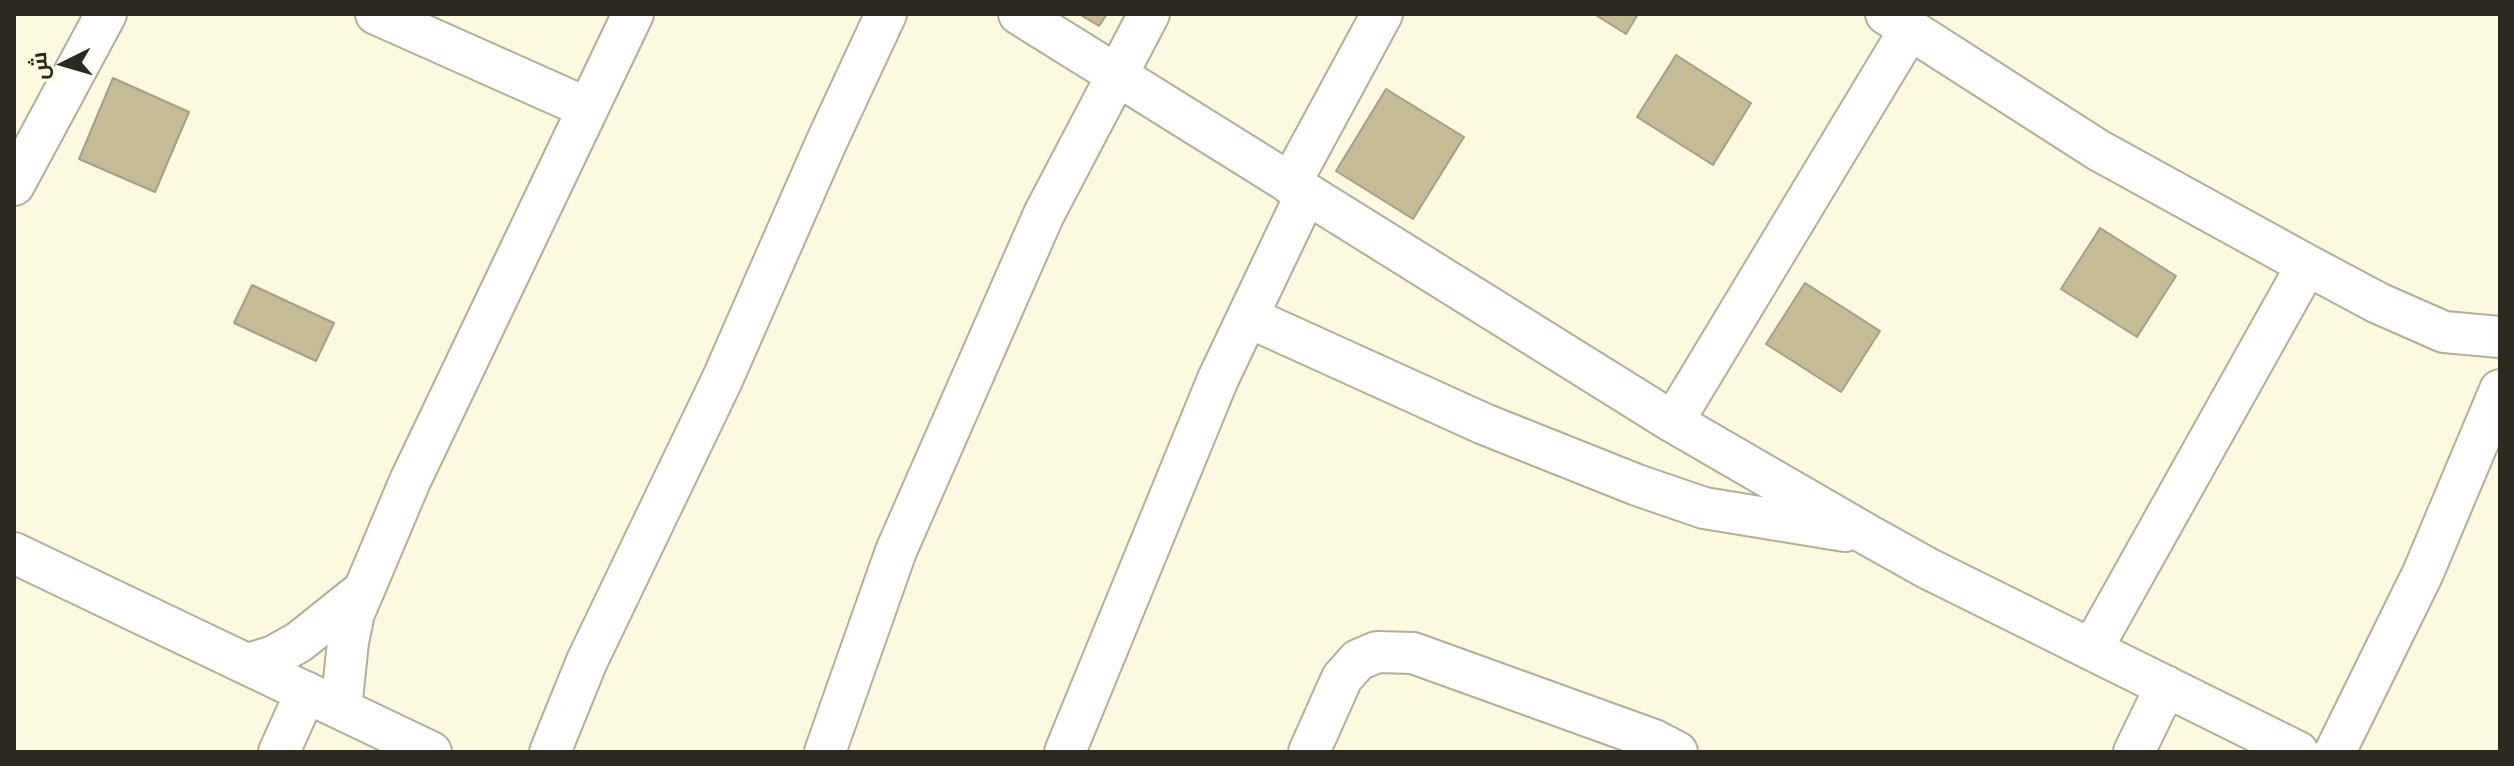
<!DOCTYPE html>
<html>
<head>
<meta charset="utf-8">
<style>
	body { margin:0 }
	#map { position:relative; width:2514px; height:766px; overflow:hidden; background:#fdf8e0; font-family:Montserrat,Cairo,sans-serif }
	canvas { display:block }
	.frame { position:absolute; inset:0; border:16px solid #2b2920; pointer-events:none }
	.north { position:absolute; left:24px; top:24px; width:80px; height:80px; -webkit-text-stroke:6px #fdf8e0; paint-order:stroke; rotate:265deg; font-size:22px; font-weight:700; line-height:32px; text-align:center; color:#2b2920 }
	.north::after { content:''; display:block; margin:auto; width:28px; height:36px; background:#2b2920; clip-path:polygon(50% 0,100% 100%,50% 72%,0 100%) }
</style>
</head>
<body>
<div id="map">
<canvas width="2514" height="766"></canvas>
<div class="frame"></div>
<div class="north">ش</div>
</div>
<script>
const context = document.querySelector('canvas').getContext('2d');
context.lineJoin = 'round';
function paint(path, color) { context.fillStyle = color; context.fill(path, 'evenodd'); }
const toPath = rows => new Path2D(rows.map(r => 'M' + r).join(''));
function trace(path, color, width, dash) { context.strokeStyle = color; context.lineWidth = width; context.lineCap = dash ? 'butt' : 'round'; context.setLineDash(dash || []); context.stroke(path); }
const building = toPath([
	[1079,14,1107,14,1099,26,1079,14],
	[1594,14,1638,14,1626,34,1594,14],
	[1676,55,1751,103,1713,165,1637,117,1676,55],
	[113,78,189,112,155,192,79,159,113,78],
	[1386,89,1464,137,1413,219,1336,171,1386,89],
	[2100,228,2176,276,2137,337,2061,289,2100,228],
	[1805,283,1880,331,1841,392,1766,344,1805,283],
	[252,285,334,323,316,361,234,323,252,285]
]);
paint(building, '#c5bc96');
trace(building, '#a4a08a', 2);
const minor = toPath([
	[376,14,587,108],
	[1019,14,1673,422,1868,535,1927,568,2298,752],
	[1886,14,2098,150,2307,265,2378,303,2444,332,2500,337],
	[1290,184,1382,14],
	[14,185,106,14],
	[1248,317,1484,424,1637,485,1704,508,1845,531],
	[1673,422,1910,29],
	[14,553,431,752],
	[2092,649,2307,265],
	[248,664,274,656,299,642,364,590],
	[341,709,348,642,354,613,364,590,410,481,633,14],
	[279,752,306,692],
	[550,752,587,661,722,380,826,143,886,14],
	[825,752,896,551,1044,214,1149,14],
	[1065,752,1218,379,1306,194],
	[1309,752,1342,678,1358,660,1377,652,1413,653,1654,740,1677,752],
	[2134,752,2166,686],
	[2335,752,2423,573,2500,390]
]);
trace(minor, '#b3af98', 44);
trace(minor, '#fff', 40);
</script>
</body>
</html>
